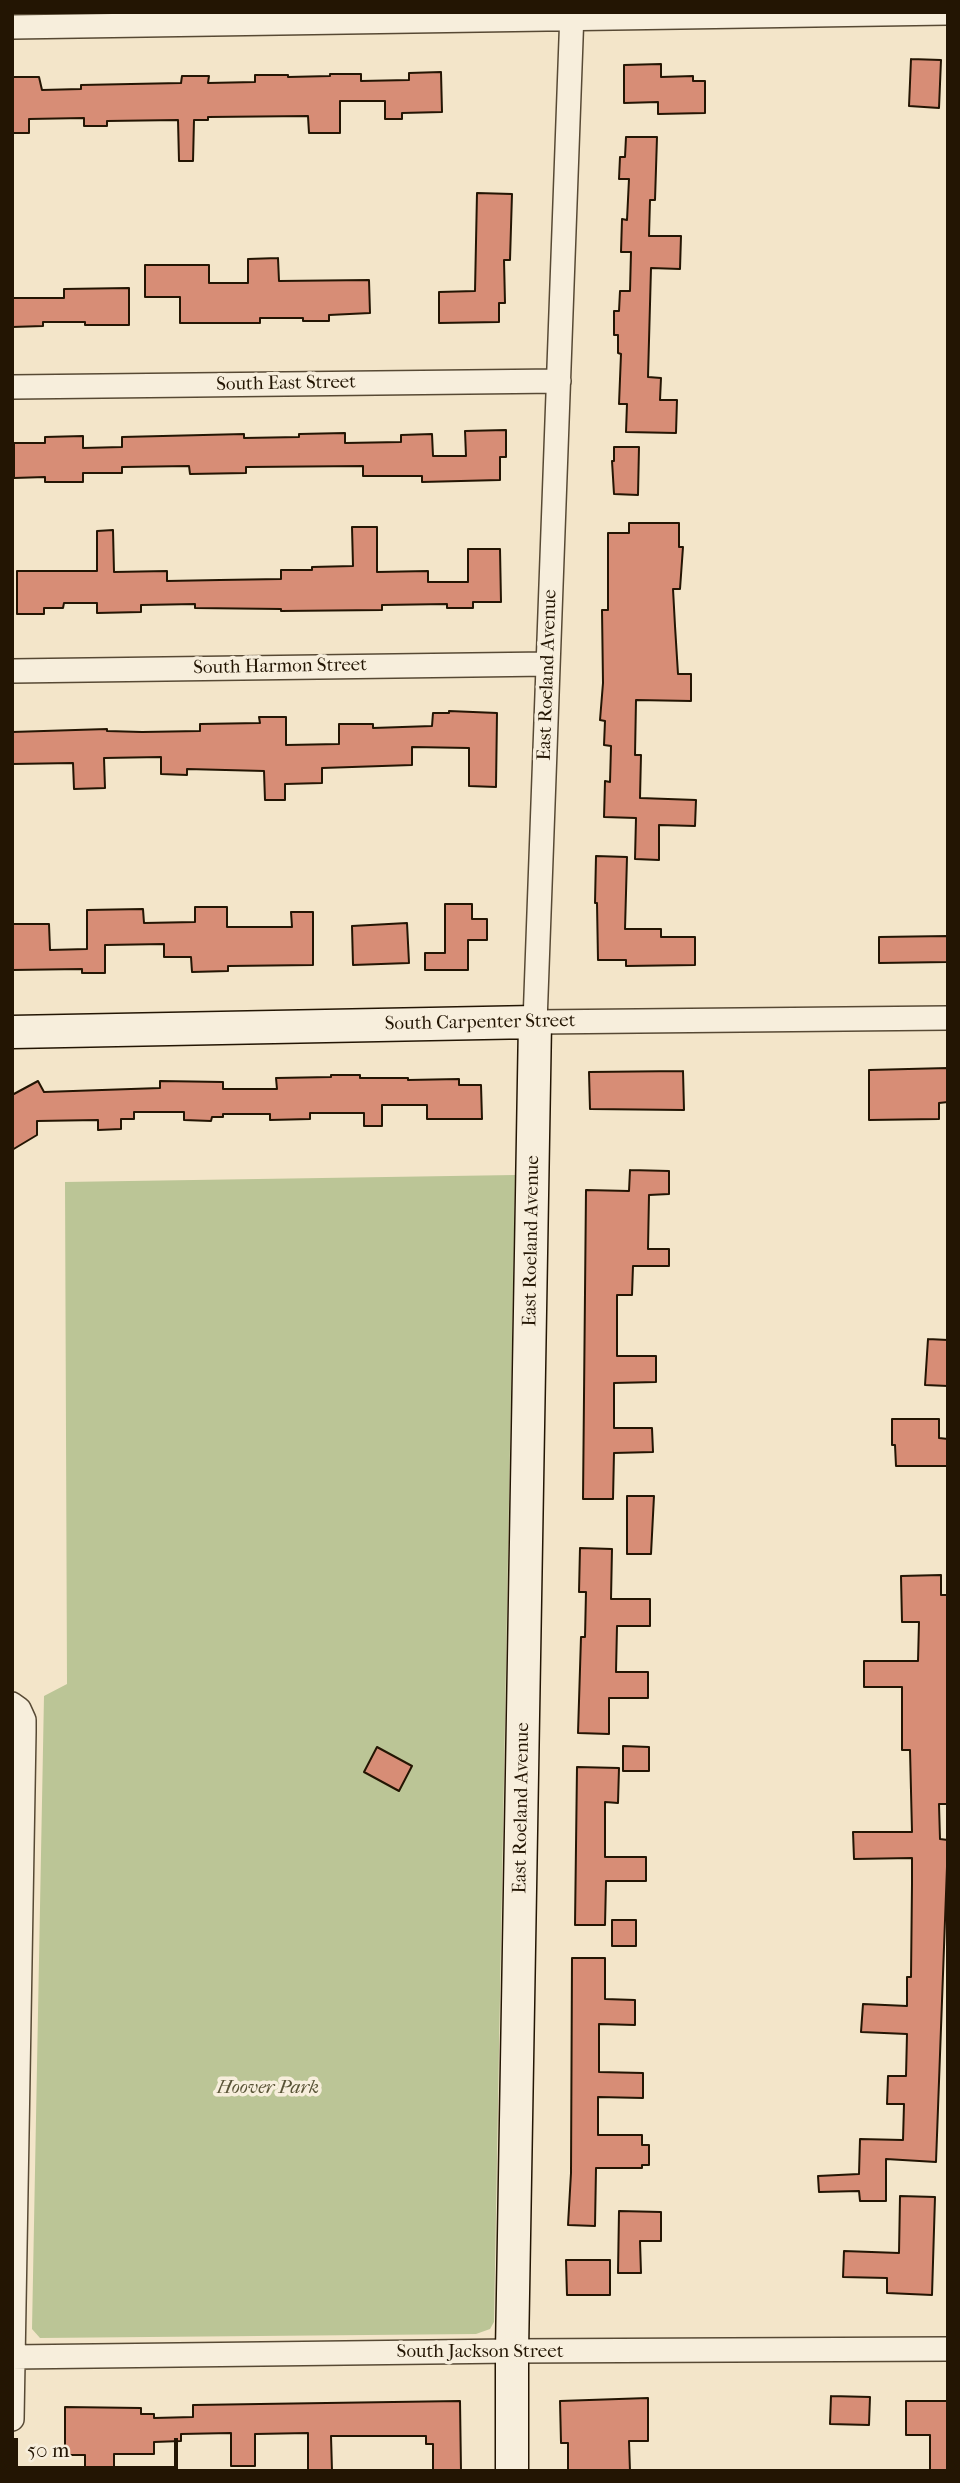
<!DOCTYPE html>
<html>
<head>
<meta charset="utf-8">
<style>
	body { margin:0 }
	#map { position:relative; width:960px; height:2483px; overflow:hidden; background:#f3e5c9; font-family:"IM FELL French Canon",serif }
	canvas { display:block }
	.frame { position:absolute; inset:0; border:14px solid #231503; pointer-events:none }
	.scale { position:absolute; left:14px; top:2438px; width:164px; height:32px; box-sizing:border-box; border:4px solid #231503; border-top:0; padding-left:9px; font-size:21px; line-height:24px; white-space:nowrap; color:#231503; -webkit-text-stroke:5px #f7eedc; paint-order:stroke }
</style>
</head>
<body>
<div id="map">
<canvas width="960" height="2483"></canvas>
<div class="frame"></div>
<div class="scale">50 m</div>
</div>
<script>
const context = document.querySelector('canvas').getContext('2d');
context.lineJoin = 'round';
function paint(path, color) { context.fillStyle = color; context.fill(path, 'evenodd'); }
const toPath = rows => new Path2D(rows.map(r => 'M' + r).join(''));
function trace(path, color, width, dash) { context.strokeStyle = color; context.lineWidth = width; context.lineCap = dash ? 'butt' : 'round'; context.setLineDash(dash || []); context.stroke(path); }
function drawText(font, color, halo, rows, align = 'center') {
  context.font = font + ' "IM FELL French Canon",serif'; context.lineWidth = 7; context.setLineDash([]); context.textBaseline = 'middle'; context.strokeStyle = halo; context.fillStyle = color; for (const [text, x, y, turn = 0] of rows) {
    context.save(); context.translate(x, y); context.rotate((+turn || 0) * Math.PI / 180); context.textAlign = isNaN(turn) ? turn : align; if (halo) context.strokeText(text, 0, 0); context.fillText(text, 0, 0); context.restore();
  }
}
paint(toPath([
	[515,1175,494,2322,490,2329,476,2334,40,2338,32,2329,44,1696,67,1684,65,1182]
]), '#bbc596');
const building = toPath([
	[911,59,941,60,939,108,909,106,911,59],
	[661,64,661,77,693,76,693,81,705,81,705,113,658,114,658,102,624,103,624,65,661,64],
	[441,72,442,112,402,113,402,119,385,119,385,101,340,101,340,133,309,133,308,116,208,117,208,120,194,120,193,161,179,161,178,120,107,121,107,126,84,126,84,118,29,119,29,133,12,133,12,77,39,77,42,90,81,89,81,85,181,83,182,76,209,76,208,83,255,82,255,75,288,75,288,77,330,76,330,74,361,74,361,81,409,80,409,73,441,72],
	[626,137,657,137,655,200,650,200,649,236,681,236,680,269,651,268,648,377,661,378,660,400,677,400,676,433,626,432,627,404,619,404,621,354,618,353,618,335,614,335,614,311,619,311,620,291,630,291,631,252,621,252,622,219,627,220,629,179,619,179,620,157,625,157,626,137],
	[477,193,512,194,510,260,504,260,505,303,499,303,499,322,439,323,439,292,475,291,477,193],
	[278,258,279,281,369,280,370,313,329,315,329,321,303,321,303,318,260,318,260,323,180,323,180,297,145,297,145,265,209,265,209,283,248,283,248,259,278,258],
	[129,288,129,325,85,325,85,322,43,322,43,326,12,327,12,298,64,298,64,289,129,288],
	[506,430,506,457,500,457,500,480,422,482,422,476,363,476,363,466,246,467,246,473,190,474,189,466,122,467,122,473,83,473,83,482,45,482,45,477,14,478,14,443,45,443,45,437,83,436,83,448,122,447,122,437,244,434,244,438,299,437,299,434,345,433,345,443,401,442,401,435,432,434,433,456,466,456,465,431,506,430],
	[614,447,639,447,638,495,614,494,612,461,614,461,614,447],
	[629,523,679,523,679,547,683,547,680,589,673,589,675,626,678,674,691,674,691,701,636,700,635,755,641,755,640,798,696,800,695,826,659,825,659,860,635,859,636,818,604,817,605,781,610,782,611,746,604,745,605,721,600,720,603,683,602,610,608,610,608,533,629,533,629,523],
	[352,527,377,527,377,572,428,571,428,582,468,582,468,549,500,549,501,602,473,602,473,608,447,608,447,604,382,605,382,610,281,611,281,609,195,608,195,604,141,605,141,612,97,613,97,603,64,603,63,608,44,608,44,614,17,614,17,571,97,571,97,531,113,530,114,572,167,571,167,581,220,580,281,579,281,570,312,570,312,567,353,566,352,527],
	[449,711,497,713,496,787,469,786,469,748,412,747,412,765,322,768,322,783,285,784,285,800,265,800,264,771,187,769,187,775,161,774,161,757,104,758,105,788,74,789,73,763,12,764,12,732,107,729,107,731,142,732,200,731,200,724,260,723,259,717,286,717,286,745,339,744,339,724,373,724,373,728,432,726,433,713,449,713,449,711],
	[596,856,627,857,625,929,661,929,661,937,695,937,695,965,626,966,626,960,598,960,597,903,595,903,596,856],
	[445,904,472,904,472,919,487,919,487,940,468,940,468,970,425,970,425,953,445,953,445,904],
	[195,907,227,907,227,927,292,927,291,912,313,912,313,965,228,966,228,971,192,972,191,957,164,957,164,944,105,945,105,973,82,973,82,969,12,970,12,924,49,924,50,950,87,949,87,910,143,909,144,923,195,922,195,907],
	[407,923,409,963,353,965,352,926,407,923],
	[948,936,948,962,879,963,879,937,948,936],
	[948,1068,948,1102,939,1103,939,1119,869,1120,869,1070,948,1068],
	[683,1071,684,1110,590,1109,589,1072,683,1071],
	[331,1075,360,1075,360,1078,408,1078,408,1080,459,1079,459,1085,481,1085,482,1119,427,1119,427,1105,382,1105,382,1126,364,1126,364,1113,310,1113,310,1119,270,1120,270,1114,223,1114,223,1117,212,1117,211,1121,184,1120,184,1112,134,1112,134,1119,121,1119,121,1129,98,1130,98,1120,37,1121,37,1135,12,1150,12,1095,38,1081,44,1092,160,1088,160,1081,223,1082,223,1089,277,1089,276,1078,331,1077,331,1075],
	[630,1170,669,1171,669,1194,649,1195,648,1249,669,1249,669,1266,633,1266,632,1295,617,1295,617,1356,656,1356,656,1382,614,1383,614,1428,652,1428,653,1452,614,1453,613,1499,583,1499,586,1190,629,1191,630,1170],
	[928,1339,948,1340,948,1386,925,1385,928,1339],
	[892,1419,939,1419,939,1438,948,1439,948,1466,896,1466,895,1445,892,1445,892,1419],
	[627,1496,654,1496,651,1554,627,1554,627,1496],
	[580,1548,612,1549,611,1599,650,1599,650,1626,617,1626,616,1672,648,1672,648,1698,609,1698,609,1734,578,1733,581,1637,585,1637,586,1592,579,1592,580,1548],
	[941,1575,941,1595,948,1595,948,1804,939,1804,940,1839,948,1840,936,2162,886,2159,886,2201,860,2201,859,2191,819,2192,818,2176,859,2174,860,2139,903,2140,904,2104,887,2104,888,2076,906,2076,907,2034,861,2032,863,2004,907,2006,907,1977,911,1977,912,1884,912,1858,854,1859,853,1832,912,1832,910,1750,902,1750,902,1687,864,1687,864,1661,918,1661,919,1622,902,1622,901,1576,941,1575],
	[623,1746,649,1747,649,1771,623,1771,623,1746],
	[377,1747,412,1766,399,1791,364,1772,377,1747],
	[577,1767,619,1768,618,1803,605,1802,605,1857,646,1857,646,1881,606,1881,605,1925,575,1925,577,1767],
	[612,1920,636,1920,636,1946,612,1946,612,1920],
	[572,1958,605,1958,605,1999,635,2000,635,2025,599,2024,599,2072,643,2073,643,2098,598,2097,598,2135,642,2135,642,2145,649,2145,649,2165,642,2165,642,2168,596,2168,595,2226,568,2225,571,2173,572,1958],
	[900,2196,935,2197,932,2295,887,2293,887,2278,843,2277,844,2251,899,2253,900,2196],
	[619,2211,661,2212,661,2241,640,2241,641,2273,618,2273,619,2211],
	[566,2260,610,2260,610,2295,567,2295,566,2260],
	[831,2396,870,2397,869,2425,830,2424,831,2396],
	[648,2398,648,2441,629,2441,630,2471,568,2471,568,2443,561,2443,560,2401,648,2398],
	[460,2401,461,2471,433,2471,433,2444,426,2444,426,2436,331,2436,332,2471,308,2471,308,2433,255,2434,255,2466,231,2466,231,2433,181,2434,181,2441,154,2442,154,2454,114,2454,114,2471,85,2471,85,2455,65,2455,65,2407,141,2408,141,2414,154,2414,154,2418,193,2417,193,2405,460,2401],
	[906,2401,948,2401,948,2471,930,2471,930,2435,906,2435,906,2401]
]);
paint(building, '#d78d76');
trace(building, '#231503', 2);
const street = toPath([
	[572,12,535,1022,948,1018],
	[12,27,948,13],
	[12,387,559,381],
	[12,671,548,664],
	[12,1704,19,1709,24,1720,24,1732,12,2419],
	[12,2357,512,2351,948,2349]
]);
const secondary = toPath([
	[12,1032,535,1022,512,2351,512,2471]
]);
trace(street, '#574934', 26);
trace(secondary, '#231503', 35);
trace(street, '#f7eedc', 23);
trace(secondary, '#f7eedc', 32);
drawText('19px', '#231503', '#f7eedc', [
	["South East Street",286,384,-1],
	["South Harmon Street",280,667,-1],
	["East Roeland Avenue",548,675,-88],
	["South Carpenter Street",480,1023,-1],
	["East Roeland Avenue",532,1241,-89],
	["East Roeland Avenue",522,1808,-89],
	["South Jackson Street",480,2352]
]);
drawText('italic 19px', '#585336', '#f7eedc', [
	["Hoover Park",268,2088]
]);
</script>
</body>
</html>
